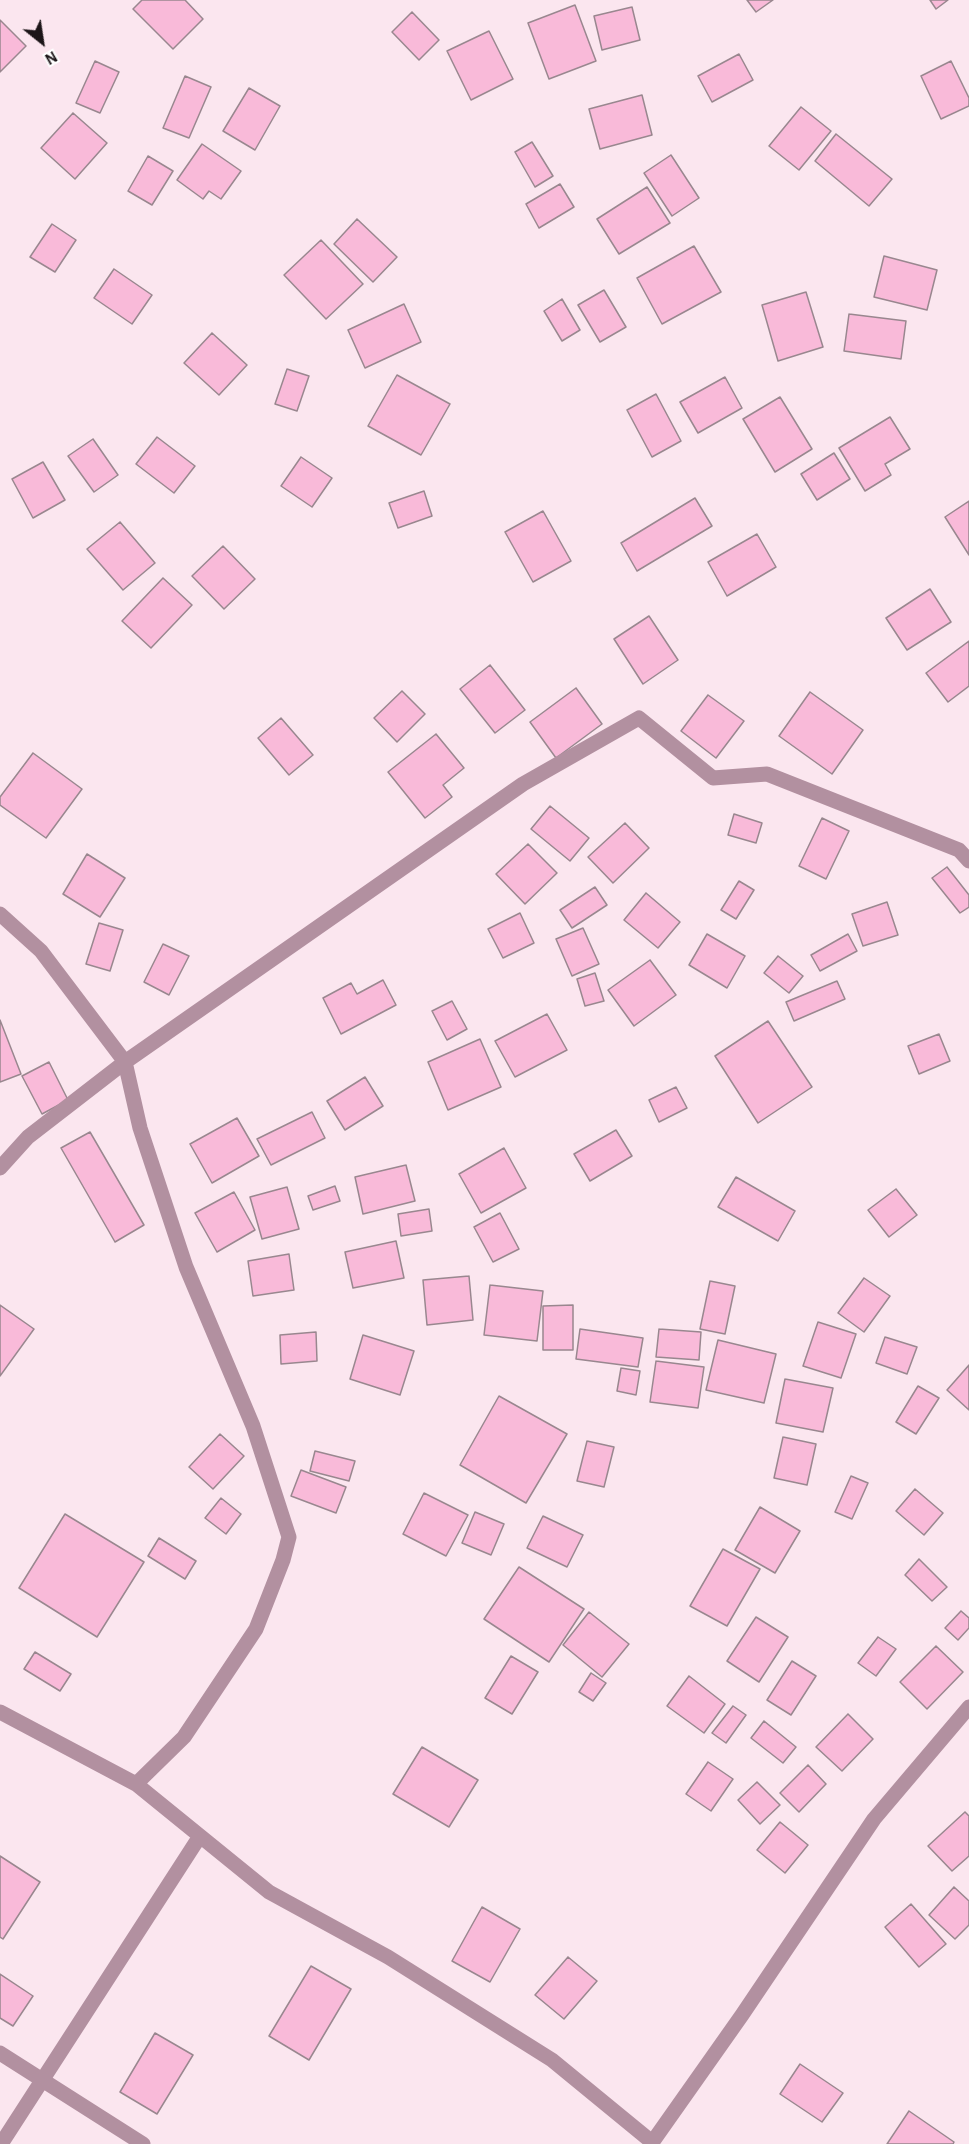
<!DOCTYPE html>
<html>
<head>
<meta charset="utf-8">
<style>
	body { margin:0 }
	#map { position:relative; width:969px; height:2144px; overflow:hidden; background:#fbe6ef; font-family:"Alegreya Sans",sans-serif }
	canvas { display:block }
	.north { position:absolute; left:12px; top:12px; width:60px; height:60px; -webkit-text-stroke:4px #fff; paint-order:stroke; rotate:150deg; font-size:16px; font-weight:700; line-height:24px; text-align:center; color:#1c1518 }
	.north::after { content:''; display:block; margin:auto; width:21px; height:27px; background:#1c1518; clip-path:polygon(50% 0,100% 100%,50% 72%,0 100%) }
</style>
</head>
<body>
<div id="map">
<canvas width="969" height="2144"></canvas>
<div class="north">N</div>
</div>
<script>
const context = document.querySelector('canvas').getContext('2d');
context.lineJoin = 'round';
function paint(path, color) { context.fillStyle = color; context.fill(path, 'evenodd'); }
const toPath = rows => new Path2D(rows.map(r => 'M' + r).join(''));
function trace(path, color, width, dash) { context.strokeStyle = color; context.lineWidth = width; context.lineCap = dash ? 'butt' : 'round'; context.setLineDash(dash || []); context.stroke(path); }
const building = toPath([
	[142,0,185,0,203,19,173,49,133,9,142,0],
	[747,0,773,0,756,12,747,0],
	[930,0,948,0,936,9,930,0],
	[575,5,596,61,549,79,528,23,575,5],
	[632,7,640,40,602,50,594,16,632,7],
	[412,12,439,40,419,60,392,32,412,12],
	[0,20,26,46,0,72,0,20],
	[489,31,513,79,471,100,447,51,489,31],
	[739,54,753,80,712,102,698,76,739,54],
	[95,61,119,72,100,113,76,103,95,61],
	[951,61,969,98,969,106,941,119,921,76,951,61],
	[185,76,211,87,189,138,163,128,185,76],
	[249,88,280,106,255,150,223,131,249,88],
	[642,95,652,135,600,149,589,109,642,95],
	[801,107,831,131,799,170,769,146,801,107],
	[73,113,107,143,75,179,41,148,73,113],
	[836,134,892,179,869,206,815,161,836,134],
	[532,142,553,176,535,187,515,152,532,142],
	[202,144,241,171,221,199,209,191,203,199,177,180,202,144],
	[671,155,699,198,672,216,644,173,671,155],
	[148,156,173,171,152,205,128,191,148,156],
	[560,184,574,207,539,228,526,204,560,184],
	[647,187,670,223,619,254,597,219,647,187],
	[357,219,397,257,373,282,334,244,357,219],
	[52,224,76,240,55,272,30,257,52,224],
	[321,240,363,284,326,319,284,275,321,240],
	[694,246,721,292,662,324,637,278,694,246],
	[884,256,937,270,927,310,874,297,884,256],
	[114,269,152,295,132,324,94,298,114,269],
	[604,290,626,327,600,342,578,305,604,290],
	[806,292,823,347,778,361,762,305,806,292],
	[562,299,580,330,562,341,544,311,562,299],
	[404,304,421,342,365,368,348,330,404,304],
	[849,314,906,321,901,359,844,351,849,314],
	[212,333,247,365,219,395,184,363,212,333],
	[287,369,309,376,297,411,275,404,287,369],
	[397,375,450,404,421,455,368,426,397,375],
	[725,377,742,408,698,433,680,402,725,377],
	[656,394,681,441,652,457,627,410,656,394],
	[780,397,812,449,775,472,743,419,780,397],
	[890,417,910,449,885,464,891,475,865,491,839,448,890,417],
	[157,437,195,466,174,493,136,464,157,437],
	[93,439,118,475,94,492,68,456,93,439],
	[834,453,850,479,817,500,801,474,834,453],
	[301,457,332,478,312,507,281,486,301,457],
	[43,462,65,500,33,518,12,479,43,462],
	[424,491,432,516,398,528,389,503,424,491],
	[695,498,712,526,637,571,621,543,695,498],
	[969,501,969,555,945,517,969,501],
	[543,511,571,561,533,582,505,532,543,511],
	[120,522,155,563,123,590,87,549,120,522],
	[757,534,776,567,727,596,708,562,757,534],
	[223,546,255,579,224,609,192,576,223,546],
	[163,578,192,605,151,648,122,621,163,578],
	[930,589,951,622,907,650,886,618,930,589],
	[649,616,678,660,643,684,614,639,649,616],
	[969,641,969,686,948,702,926,673,969,641],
	[490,665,525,710,495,733,460,689,490,665],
	[576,688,602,724,556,758,530,722,576,688],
	[402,691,425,714,397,742,374,718,402,691],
	[810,692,863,730,832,774,779,736,810,692],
	[708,695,744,721,716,758,681,731,708,695],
	[281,718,313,755,289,775,258,738,281,718],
	[436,734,464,768,443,785,452,797,425,818,388,772,436,734],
	[33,753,82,789,46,838,0,805,0,797,33,753],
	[550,806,589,838,570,861,531,829,550,806],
	[734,814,762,823,756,843,728,835,734,814],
	[822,818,849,831,826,879,799,866,822,818],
	[625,823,649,848,613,883,588,857,625,823],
	[528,844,557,873,525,904,496,874,528,844],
	[87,854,125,878,100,917,63,894,87,854],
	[947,867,969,895,969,907,960,913,932,878,947,867],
	[739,881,754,890,736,919,721,910,739,881],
	[595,887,607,905,572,928,560,910,595,887],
	[646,893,680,922,658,948,624,920,646,893],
	[887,902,898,935,863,946,852,914,887,902],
	[520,913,534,943,503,958,488,929,520,913],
	[99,923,123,930,110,971,86,964,99,923],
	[583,928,599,964,572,976,556,939,583,928],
	[707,934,745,956,727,988,689,965,707,934],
	[848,934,857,951,820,971,811,955,848,934],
	[163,944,189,956,169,995,144,982,163,944],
	[778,956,803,976,789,993,764,973,778,956],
	[650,960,676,995,634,1026,608,990,650,960],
	[595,973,604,1001,585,1006,577,979,595,973],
	[383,980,396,1005,341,1034,323,998,351,983,357,994,383,980],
	[837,981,845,999,794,1021,786,1002,837,981],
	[452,1001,467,1029,447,1040,432,1011,452,1001],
	[547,1014,567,1050,515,1077,495,1041,547,1014],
	[0,1020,21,1074,0,1082,0,1020],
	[768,1021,812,1087,758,1123,715,1056,768,1021],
	[939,1034,950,1061,919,1074,908,1046,939,1034],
	[480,1039,501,1087,448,1110,428,1062,480,1039],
	[49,1062,68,1100,42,1114,22,1076,49,1062],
	[365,1077,383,1106,345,1130,327,1101,365,1077],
	[676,1087,687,1108,659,1122,649,1100,676,1087],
	[312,1112,325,1138,271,1165,257,1139,312,1112],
	[237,1118,259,1156,212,1183,190,1144,237,1118],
	[616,1130,632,1156,590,1181,574,1154,616,1130],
	[90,1132,144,1225,115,1242,61,1148,90,1132],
	[504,1148,526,1188,481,1213,459,1174,504,1148],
	[406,1165,415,1201,363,1214,355,1177,406,1165],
	[736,1177,795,1211,778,1241,718,1207,736,1177],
	[335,1186,340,1201,313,1210,308,1196,335,1186],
	[287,1187,299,1229,262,1239,250,1197,287,1187],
	[896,1189,917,1215,889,1237,868,1210,896,1189],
	[234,1192,255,1230,217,1252,195,1213,234,1192],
	[429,1209,432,1231,401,1236,398,1214,429,1209],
	[500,1213,519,1249,493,1262,474,1227,500,1213],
	[396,1241,404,1278,353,1288,345,1252,396,1241],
	[289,1254,294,1290,253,1296,248,1261,289,1254],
	[469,1276,473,1320,427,1325,423,1280,469,1276],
	[864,1278,890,1296,864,1332,838,1313,864,1278],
	[710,1281,735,1286,725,1334,700,1329,710,1281],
	[490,1285,543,1291,537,1341,484,1335,490,1285],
	[0,1305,34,1329,0,1376,0,1305],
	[573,1305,573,1350,543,1350,543,1306,573,1305],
	[818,1322,856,1334,841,1378,803,1366,818,1322],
	[580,1329,643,1338,638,1367,576,1359,580,1329],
	[659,1329,701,1332,699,1360,656,1357,659,1329],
	[316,1332,317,1361,281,1364,280,1335,316,1332],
	[363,1335,414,1351,400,1395,350,1379,363,1335],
	[885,1337,917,1347,907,1374,876,1363,885,1337],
	[718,1340,776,1354,764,1403,706,1390,718,1340],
	[656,1361,704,1367,698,1408,650,1402,656,1361],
	[969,1365,969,1410,947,1390,969,1365],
	[621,1368,640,1371,636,1395,617,1391,621,1368],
	[785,1379,833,1388,823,1432,776,1423,785,1379],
	[918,1386,939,1398,916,1434,896,1422,918,1386],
	[499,1396,567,1434,526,1503,460,1465,499,1396],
	[220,1434,244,1456,213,1489,189,1467,220,1434],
	[783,1437,816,1444,807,1485,774,1478,783,1437],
	[587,1441,614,1447,604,1487,577,1481,587,1441],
	[315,1451,355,1461,349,1481,310,1471,315,1451],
	[301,1470,346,1487,336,1513,291,1496,301,1470],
	[851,1476,868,1483,852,1519,835,1512,851,1476],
	[915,1489,943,1513,924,1535,896,1511,915,1489],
	[424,1493,468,1515,446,1556,403,1534,424,1493],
	[221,1498,241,1514,226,1534,205,1518,221,1498],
	[760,1507,800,1531,775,1573,735,1550,760,1507],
	[475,1512,504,1524,491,1555,462,1543,475,1512],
	[65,1514,144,1562,97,1637,19,1588,65,1514],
	[543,1516,583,1535,567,1567,527,1548,543,1516],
	[159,1538,196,1561,185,1579,148,1556,159,1538],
	[723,1549,760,1569,727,1626,690,1606,723,1549],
	[919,1559,947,1587,932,1601,905,1575,919,1559],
	[519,1567,584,1609,549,1662,484,1619,519,1567],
	[961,1611,969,1618,969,1628,958,1640,945,1628,961,1611],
	[589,1612,629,1644,602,1677,563,1645,589,1612],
	[756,1617,788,1637,759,1682,727,1661,756,1617],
	[878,1637,896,1649,876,1676,858,1663,878,1637],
	[936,1646,963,1672,927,1709,900,1682,936,1646],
	[35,1652,71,1674,60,1691,24,1669,35,1652],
	[511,1656,538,1672,512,1714,485,1698,511,1656],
	[792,1661,816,1676,791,1715,767,1700,792,1661],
	[591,1673,606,1683,593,1701,579,1692,591,1673],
	[689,1676,725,1704,704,1733,667,1706,689,1676],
	[733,1706,746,1715,726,1743,712,1733,733,1706],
	[848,1714,873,1739,842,1771,816,1747,848,1714],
	[764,1721,796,1747,783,1763,751,1738,764,1721],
	[422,1747,478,1780,449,1827,393,1794,422,1747],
	[708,1762,733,1779,711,1811,686,1794,708,1762],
	[808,1765,826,1784,799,1812,780,1793,808,1765],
	[757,1782,780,1805,760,1824,738,1800,757,1782],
	[965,1812,969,1816,969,1856,952,1871,928,1846,965,1812],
	[780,1822,808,1845,785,1873,757,1850,780,1822],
	[0,1856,40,1882,3,1939,0,1937,0,1856],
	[954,1887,969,1901,969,1925,955,1939,929,1915,954,1887],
	[911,1904,946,1944,919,1967,885,1927,911,1904],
	[482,1907,520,1929,490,1982,452,1961,482,1907],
	[568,1957,597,1981,564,2019,535,1995,568,1957],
	[311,1966,351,1989,309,2060,269,2036,311,1966],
	[0,1974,33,1996,13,2026,0,2018,0,1974],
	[155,2033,193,2055,157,2114,120,2092,155,2033],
	[800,2064,843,2093,822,2122,780,2094,800,2064],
	[909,2111,954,2142,953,2144,887,2144,909,2111]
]);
paint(building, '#f9bad9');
trace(building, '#99878f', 1.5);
trace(toPath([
	[0,914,41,951,125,1062,140,1128,186,1267,253,1426,289,1537,283,1560,256,1629,184,1737,136,1784],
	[0,1168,28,1137,125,1062,523,784,639,718,713,778,767,774,959,850,969,861],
	[0,1712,136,1784,269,1892,388,1957,552,2060,652,2142],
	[0,2053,143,2144],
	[1,2144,200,1836],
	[651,2144,742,2015,874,1819,969,1707]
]), '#b290a0', 15);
</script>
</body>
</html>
